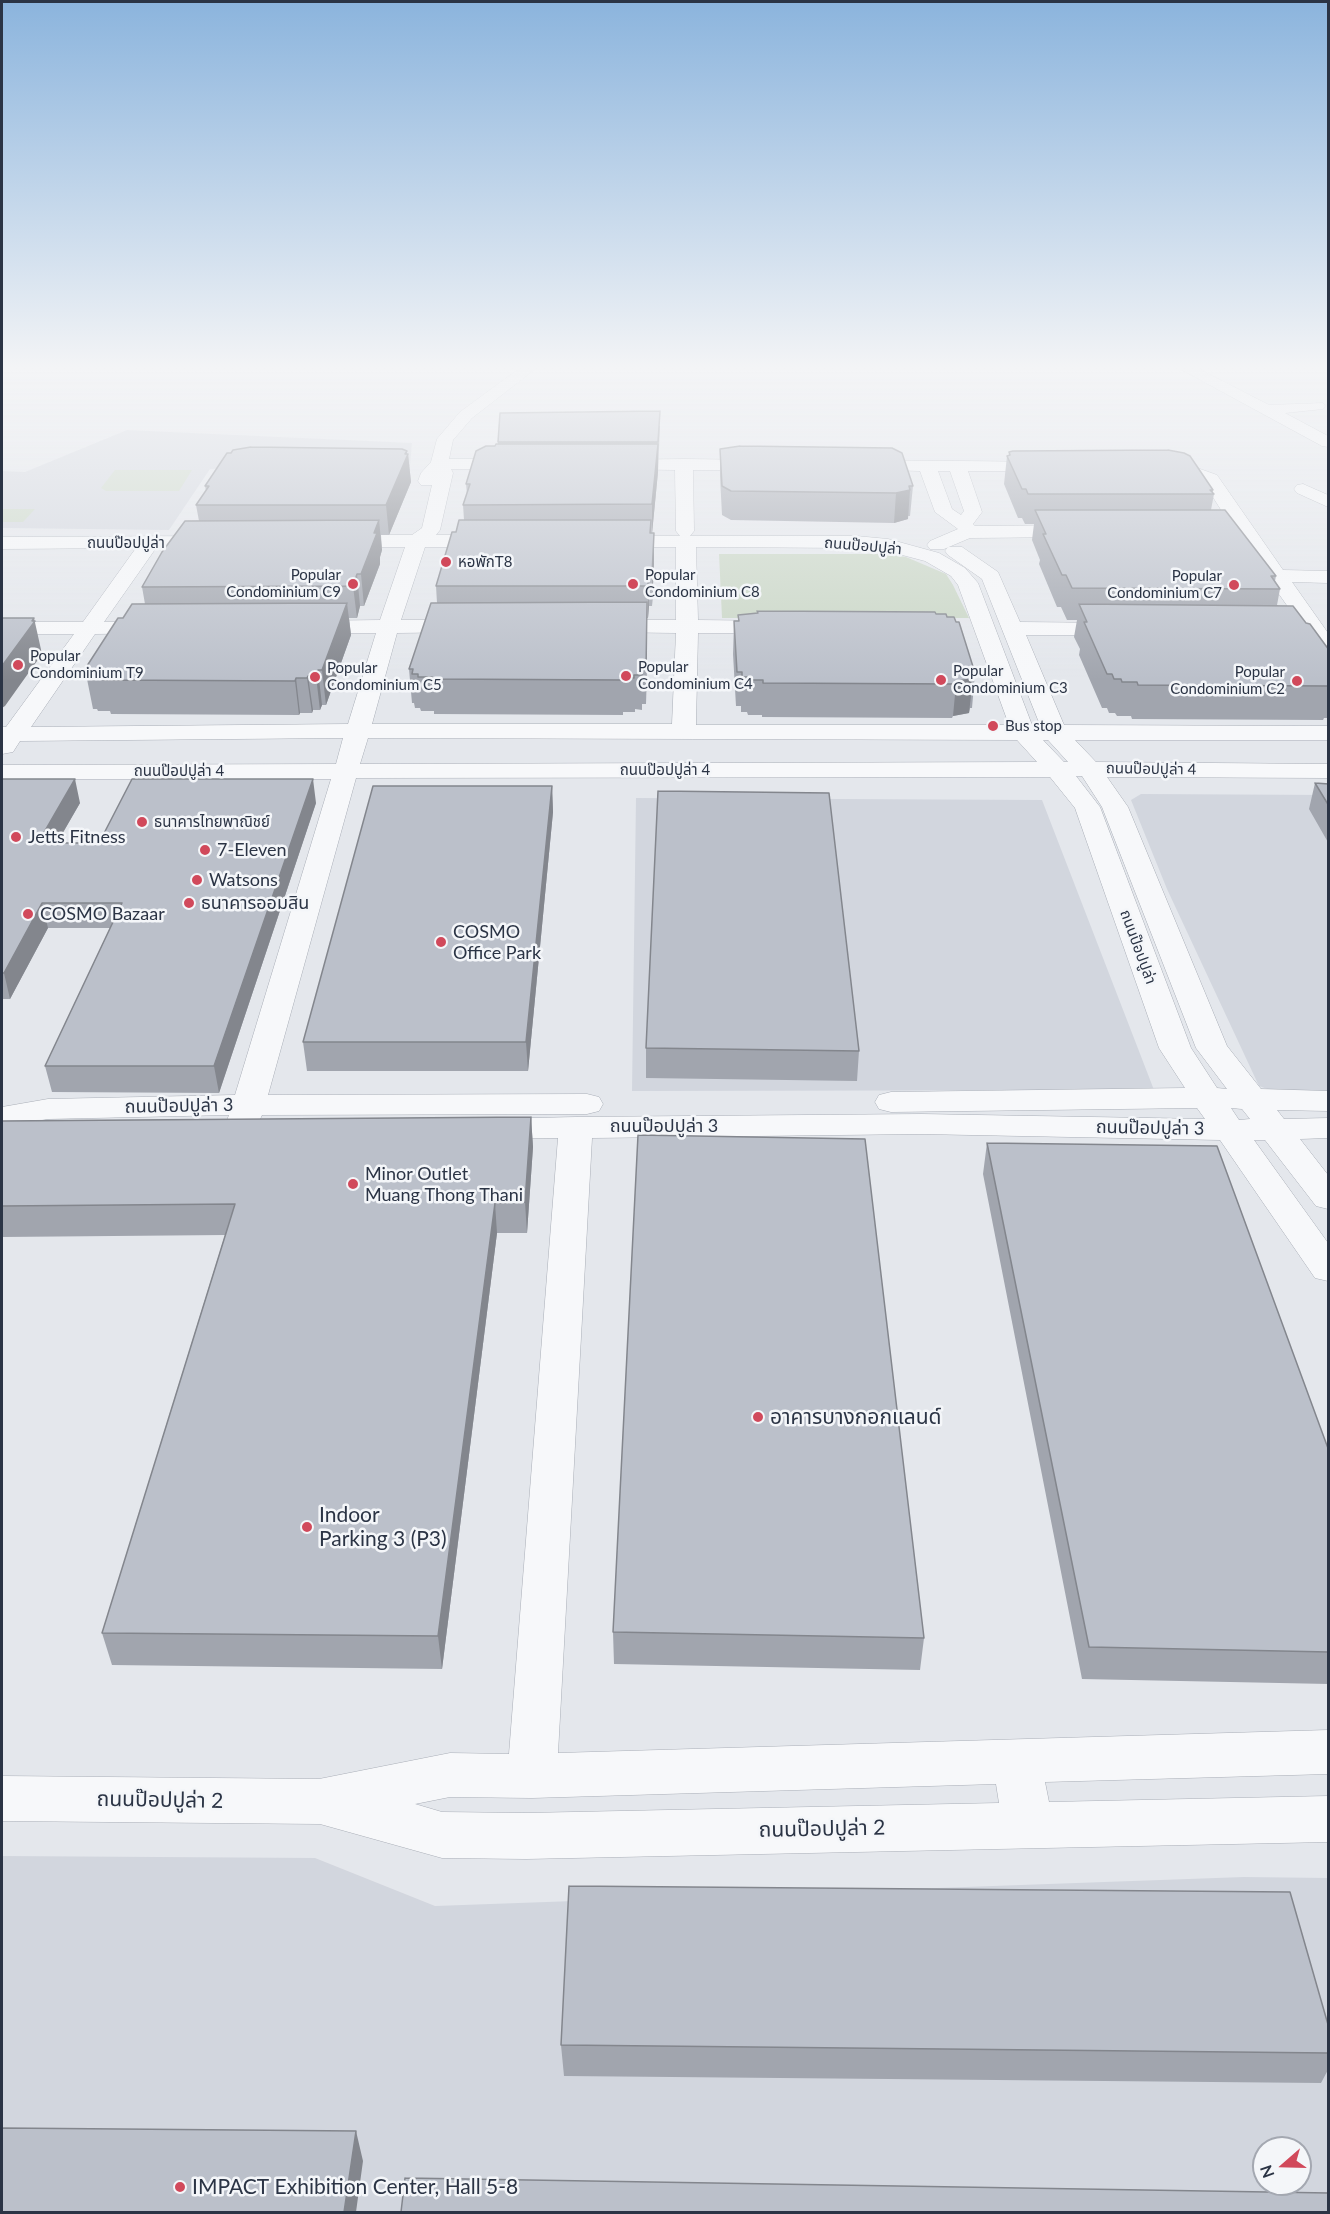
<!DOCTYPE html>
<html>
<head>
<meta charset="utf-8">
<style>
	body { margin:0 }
	#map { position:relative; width:1330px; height:2214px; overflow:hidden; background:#e4e7ec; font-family:Lato,sans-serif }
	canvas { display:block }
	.frame { position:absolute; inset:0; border:3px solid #2b3445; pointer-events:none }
	.north { position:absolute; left:1252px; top:2136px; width:60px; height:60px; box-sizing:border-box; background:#f4f6f9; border:2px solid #a4a8b1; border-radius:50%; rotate:250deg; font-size:16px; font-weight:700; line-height:24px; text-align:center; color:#2b3445 }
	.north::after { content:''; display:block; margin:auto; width:21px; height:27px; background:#d1495b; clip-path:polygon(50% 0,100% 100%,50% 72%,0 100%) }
</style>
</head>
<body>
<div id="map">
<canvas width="1330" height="2214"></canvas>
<div class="frame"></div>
<div class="north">N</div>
</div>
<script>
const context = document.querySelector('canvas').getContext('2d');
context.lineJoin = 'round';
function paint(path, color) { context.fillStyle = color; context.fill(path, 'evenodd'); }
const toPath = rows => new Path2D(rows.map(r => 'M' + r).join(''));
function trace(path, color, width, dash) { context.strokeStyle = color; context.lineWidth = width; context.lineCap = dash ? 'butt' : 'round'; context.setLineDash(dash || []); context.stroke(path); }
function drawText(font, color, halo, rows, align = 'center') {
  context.font = font + ' Lato,"Noto Sans Thai",sans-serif'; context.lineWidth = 5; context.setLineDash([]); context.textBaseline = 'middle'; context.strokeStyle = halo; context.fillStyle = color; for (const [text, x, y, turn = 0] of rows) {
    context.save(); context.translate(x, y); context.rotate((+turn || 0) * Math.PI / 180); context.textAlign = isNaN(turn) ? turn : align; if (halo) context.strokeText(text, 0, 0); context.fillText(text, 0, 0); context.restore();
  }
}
paint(toPath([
	[127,430,412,443,410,466,210,469,169,530,2,528,2,471,25,472],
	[1141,794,1328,795,1328,1094,1281,1094,1259,1086,1167,889,1131,800],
	[636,798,1042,800,1154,1090,632,1091],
	[2,1856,315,1858,435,1906,1244,1877,1328,1878,1328,2212,2,2212],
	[1264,2148,1300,2148,1300,2184,1264,2184]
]), '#d2d6de');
paint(toPath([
	[115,470,192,470,179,491,106,491,101,488],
	[2,509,35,509,23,522,2,522],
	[719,554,884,554,906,557,946,574,953,585,969,618,722,618]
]), '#c9d6c5');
const minor = toPath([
	[517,370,534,370,472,418,453,440,449,459,516,459,522,460,525,464,522,468,516,469,451,469,453,473,440,530,436,535,494,535,501,537,504,541,501,545,494,547,425,547,401,620,467,620,475,621,478,626,475,631,467,632,397,633,372,724,672,724,676,633,603,632,595,631,592,626,595,621,603,620,676,620,676,547,609,547,602,545,599,541,602,537,609,535,680,536,676,531,675,470,613,469,607,468,604,464,607,460,684,459,765,460,771,461,774,465,771,469,765,470,693,470,694,531,690,536,856,536,888,539,939,553,965,568,978,583,1032,725,1040,725,982,579,948,555,945,551,948,547,962,547,998,572,1020,622,1119,623,1127,624,1130,629,1127,634,1119,635,1026,635,1064,725,1328,726,1328,740,1075,740,1096,762,1328,764,1328,778,1107,777,1128,807,1227,1046,1261,1089,1328,1091,1328,1111,1277,1110,1284,1119,1328,1118,1328,1138,1300,1139,1328,1175,1328,1209,1316,1206,1265,1140,1254,1140,1328,1243,1328,1281,1315,1278,1220,1140,921,1134,592,1138,558,1753,1328,1730,1328,1774,1045,1782,1049,1802,1328,1796,1328,1842,526,1859,442,1858,320,1824,2,1821,2,1776,319,1779,450,1753,509,1754,558,1138,487,1139,475,1136,470,1129,475,1122,487,1119,576,1117,921,1114,1205,1119,1197,1108,891,1112,879,1109,875,1102,879,1095,891,1092,1185,1088,1159,1048,1075,808,1050,777,356,778,268,1095,587,1094,599,1097,603,1104,599,1111,587,1114,262,1115,255,1130,243,1133,231,1130,226,1123,229,1115,48,1119,2,1127,2,1107,48,1099,235,1095,331,779,2,779,2,765,336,764,343,738,20,741,13,752,2,754,2,727,6,727,74,634,2,634,2,622,83,622,136,548,2,549,2,537,215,536,222,538,225,542,222,546,215,548,156,548,104,622,155,622,163,623,166,628,163,633,95,634,31,727,348,724,376,633,306,633,298,632,295,627,298,622,306,621,380,620,405,547,336,547,329,545,326,541,329,537,336,535,412,535,422,528,432,485,421,485,418,481,421,473,431,462,437,439,460,412,517,370],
	[696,547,856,548,887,551,925,561,951,576,958,585,1009,725,696,725,698,633,779,633,787,632,790,627,787,622,779,621,698,620,696,547],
	[368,738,1017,740,1037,762,360,764,368,738],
	[1043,740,1048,740,1068,762,1064,762,1043,740],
	[1076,776,1082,776,1102,807,1196,1048,1227,1089,1217,1088,1191,1048,1100,807,1076,776],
	[1231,1108,1242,1109,1250,1119,1239,1120,1231,1108],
	[996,1784,999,1803,526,1813,442,1812,415,1804,450,1797,532,1798,996,1784],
	[1182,370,1201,370,1269,405,1323,403,1325,406,1323,409,1285,413,1328,436,1328,447,1322,446,1182,370],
	[862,460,1056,462,1059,466,1056,470,1050,471,968,471,982,512,973,524,975,526,1077,525,1084,527,1086,531,1084,535,1077,537,970,538,944,549,930,549,927,545,930,541,958,529,935,512,920,471,856,469,853,465,856,461,862,460],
	[938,471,950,471,964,511,961,515,952,509,938,471],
	[1159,463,1189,465,1217,475,1283,570,1328,571,1328,583,1292,582,1328,633,1328,653,1320,652,1235,532,1204,483,1186,475,1153,472,1150,468,1153,464,1159,463],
	[1303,484,1328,495,1328,507,1297,493,1294,489,1297,485,1303,484]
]);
trace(minor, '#a9aeb7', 1);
paint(minor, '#f7f8fa');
paint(toPath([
	[500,413,660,426,658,472,652,533,654,533,654,564,652,606,649,606,648,618,647,618,646,704,642,704,642,710,635,709,635,712,623,712,623,715,434,714,434,711,421,711,420,708,415,708,414,703,412,703,409,669,437,603,436,586,456,532,464,520,463,505,467,494,466,484,498,444],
	[720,449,913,486,910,516,908,516,908,519,894,523,731,520,722,515,720,477],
	[407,451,407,454,408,454,411,482,389,535,381,535,382,550,380,557,380,564,364,606,360,606,357,618,349,618,351,635,326,705,322,705,320,710,313,710,312,713,300,713,299,715,111,714,110,711,98,711,97,709,93,709,85,669,123,618,145,604,142,587,199,521,196,505,206,491,205,486],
	[1009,452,1213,490,1213,493,1214,494,1211,510,1276,576,1275,581,1280,589,1277,605,1306,623,1329,650,1329,718,1324,718,1323,720,1132,719,1131,716,1117,716,1115,713,1109,713,1107,708,1102,708,1079,655,1080,649,1074,637,1077,620,1067,620,1061,607,1057,607,1039,564,1040,560,1032,540,1034,524,1025,524,1022,518,1018,518,1004,484,1007,456,1009,456],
	[936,614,975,673,972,708,970,708,969,713,953,716,952,718,762,717,762,715,748,715,747,712,741,712,741,706,736,706,733,654,734,621,738,621,738,615],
	[2,779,80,803,57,843,99,843,316,803,219,1093,52,1092,45,1066,110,928,48,928,10,999,2,999],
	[1315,783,1329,784,1329,844,1309,809],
	[552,786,553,812,528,1071,307,1071,303,1042],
	[646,1048,859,1051,857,1081,646,1078],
	[531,1117,533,1147,527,1233,497,1233,442,1669,112,1665,102,1633,225,1235,2,1237,2,1121],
	[987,1143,1329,1451,1329,1684,1082,1679,983,1174],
	[613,1632,924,1638,920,1670,614,1664],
	[1329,2028,1329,2068,1321,2083,564,2076,561,2045]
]), '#a1a5ae');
paint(toPath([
	[658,444,658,472,652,534,652,504],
	[407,451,407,457,408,454,411,482,389,535,386,505],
	[910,490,908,519,894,523,896,493],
	[379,520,382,550,380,557,380,564,364,606,361,574,374,533],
	[654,533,654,564,652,606,652,575],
	[357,574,360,606,357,618,353,586],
	[648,574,649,606,648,618],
	[647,602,647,634,646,704,646,670],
	[347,603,351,635,326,705,322,670],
	[34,618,42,654,5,706,2,708,2,666],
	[318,670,322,705,320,710,316,676],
	[308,676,313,710,312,713,307,678],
	[296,678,300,713,299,715,295,681],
	[973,679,969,713,953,716,956,684,955,681],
	[75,779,80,803,43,867,38,843],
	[313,779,316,803,219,1093,214,1066],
	[552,786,553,812,528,1071,526,1042],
	[42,903,48,928,10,999,4,973],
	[531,1117,533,1147,527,1233,525,1202],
	[495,1203,497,1233,442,1669,438,1636],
	[356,2131,363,2161,356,2212,344,2212]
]), '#83868d');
const building = toPath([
	[660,411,658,442,498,442,500,413,660,411],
	[496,444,658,444,652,504,463,505,470,484,466,484,476,451,486,446,495,446,496,444],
	[740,446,892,448,902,453,913,486,909,486,910,490,896,493,731,491,722,486,720,449,740,446],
	[251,447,402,449,407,451,405,454,408,454,386,505,196,505,209,486,205,486,227,453,231,453,233,450,251,447],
	[1168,450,1184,453,1190,456,1213,490,1210,490,1214,494,1028,494,1026,489,1022,489,1007,456,1010,455,1009,452,1013,451,1168,450],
	[1035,510,1225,510,1276,576,1271,576,1280,589,1072,588,1066,575,1062,575,1043,534,1046,534,1035,510],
	[379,520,374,533,377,533,361,574,357,574,353,586,142,587,162,552,185,521,379,520],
	[459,520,651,520,650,533,654,533,652,575,648,574,648,586,436,586,452,532,456,532,459,520],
	[647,602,646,670,642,670,642,675,634,675,634,678,623,678,623,680,431,679,432,677,418,677,418,674,412,674,413,669,409,669,431,603,647,602],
	[347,603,322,670,318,670,316,676,308,676,307,678,296,678,295,681,104,680,106,677,91,677,93,674,86,674,90,669,85,669,118,618,123,618,132,604,347,603],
	[1079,604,1293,606,1306,623,1310,624,1329,650,1329,686,1138,685,1137,682,1122,682,1121,679,1114,679,1112,674,1107,674,1084,622,1087,622,1079,604],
	[757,611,935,612,936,614,946,614,947,617,954,617,956,622,959,622,975,673,972,673,973,679,955,681,956,684,763,683,763,680,749,680,748,677,742,677,742,672,737,672,734,621,739,621,738,615,758,613,757,611],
	[2,618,34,618,32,621,35,621,2,666,2,618],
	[2,779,75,779,38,843,99,843,132,779,313,779,214,1066,45,1066,122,903,42,903,4,973,2,973,2,779],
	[1315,783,1329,784,1329,806,1315,783],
	[373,786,552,786,526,1042,303,1042,373,786],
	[658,791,829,793,859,1051,646,1048,658,791],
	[531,1117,525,1202,495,1203,438,1636,102,1633,235,1204,2,1206,2,1121,531,1117],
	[638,1135,865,1139,924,1638,613,1632,638,1135],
	[987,1143,1217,1146,1329,1451,1329,1652,1089,1647,987,1143],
	[569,1886,1290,1892,1329,2028,1329,2053,561,2045,569,1886],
	[2,2128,356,2131,344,2212,2,2212,2,2128],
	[405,2178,1329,2193,1329,2212,401,2212,405,2178]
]);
paint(building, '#bbc0ca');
trace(building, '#83868d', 1.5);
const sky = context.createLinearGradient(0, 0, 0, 680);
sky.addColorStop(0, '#8bb4dd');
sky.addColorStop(0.54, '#f3f4f6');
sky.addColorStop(1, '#f3f4f600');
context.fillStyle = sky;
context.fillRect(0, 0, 1330, 680);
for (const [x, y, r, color] of [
	[446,562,6,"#d1495b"],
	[353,584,6,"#d1495b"],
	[633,584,6,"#d1495b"],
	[1234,585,6,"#d1495b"],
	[18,665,6,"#d1495b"],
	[626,676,6,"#d1495b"],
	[315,677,6,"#d1495b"],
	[941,680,6,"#d1495b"],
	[1297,681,6,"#d1495b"],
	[993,726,6,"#d1495b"],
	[142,822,6,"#d1495b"],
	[16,837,6,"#d1495b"],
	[205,850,6,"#d1495b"],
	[197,880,6,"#d1495b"],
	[189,903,6,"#d1495b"],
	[28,914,6,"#d1495b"],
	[441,942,6,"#d1495b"],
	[353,1184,6,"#d1495b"],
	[758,1417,6,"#d1495b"],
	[307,1527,6,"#d1495b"],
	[180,2187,6,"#d1495b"]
]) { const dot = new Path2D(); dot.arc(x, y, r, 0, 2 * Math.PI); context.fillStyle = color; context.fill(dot); trace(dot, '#f4f6f9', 2); }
drawText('15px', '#2b3445', '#f4f6f9', [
	["ถนนป๊อปปูล่า",126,543],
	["ถนนป๊อปปูล่า",863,546,5],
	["ถนนป๊อปปูล่า 4",1151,769,1],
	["ถนนป๊อปปูล่า 4",665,770],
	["ถนนป๊อปปูล่า 4",179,771],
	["ถนนป๊อปปูล่า",1138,947,70]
]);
drawText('15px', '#2b3445', '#f4f6f9', [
	["หอพักT8",458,562],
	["Popular",341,575,"right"],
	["Condominium C9",341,592,"right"],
	["Popular",645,575],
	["Condominium C8",645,592],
	["Popular",1222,576,"right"],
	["Condominium C7",1222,593,"right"],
	["Popular",30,656],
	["Condominium T9",30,673],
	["Popular",638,667],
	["Condominium C4",638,684],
	["Popular",327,668],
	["Condominium C5",327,685],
	["Popular",953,671],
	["Condominium C3",953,688],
	["Popular",1285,672,"right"],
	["Condominium C2",1285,689,"right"],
	["Bus stop",1005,726],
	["ธนาคารไทยพาณิชย์",154,822]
], 'left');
drawText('18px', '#2b3445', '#f4f6f9', [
	["Jetts Fitness",28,837],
	["7-Eleven",217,850],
	["Watsons",209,880],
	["ธนาคารออมสิน",201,903],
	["COSMO Bazaar",40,914],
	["COSMO",453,932],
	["Office Park",453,953],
	["Minor Outlet",365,1174],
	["Muang Thong Thani",365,1195]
], 'left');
drawText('18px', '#2b3445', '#f4f6f9', [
	["ถนนป๊อปปูล่า 3",179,1106,-1],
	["ถนนป๊อปปูล่า 3",664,1126],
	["ถนนป๊อปปูล่า 3",1150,1128,1]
]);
drawText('21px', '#2b3445', '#f4f6f9', [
	["อาคารบางกอกแลนด์",770,1417],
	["Indoor",319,1515],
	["Parking 3 (P3)",319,1539],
	["IMPACT Exhibition Center, Hall 5-8",192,2187]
], 'left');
drawText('21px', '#2b3445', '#f4f6f9', [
	["ถนนป๊อปปูล่า 2",160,1800,1],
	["ถนนป๊อปปูล่า 2",822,1829,-1]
]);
</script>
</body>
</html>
